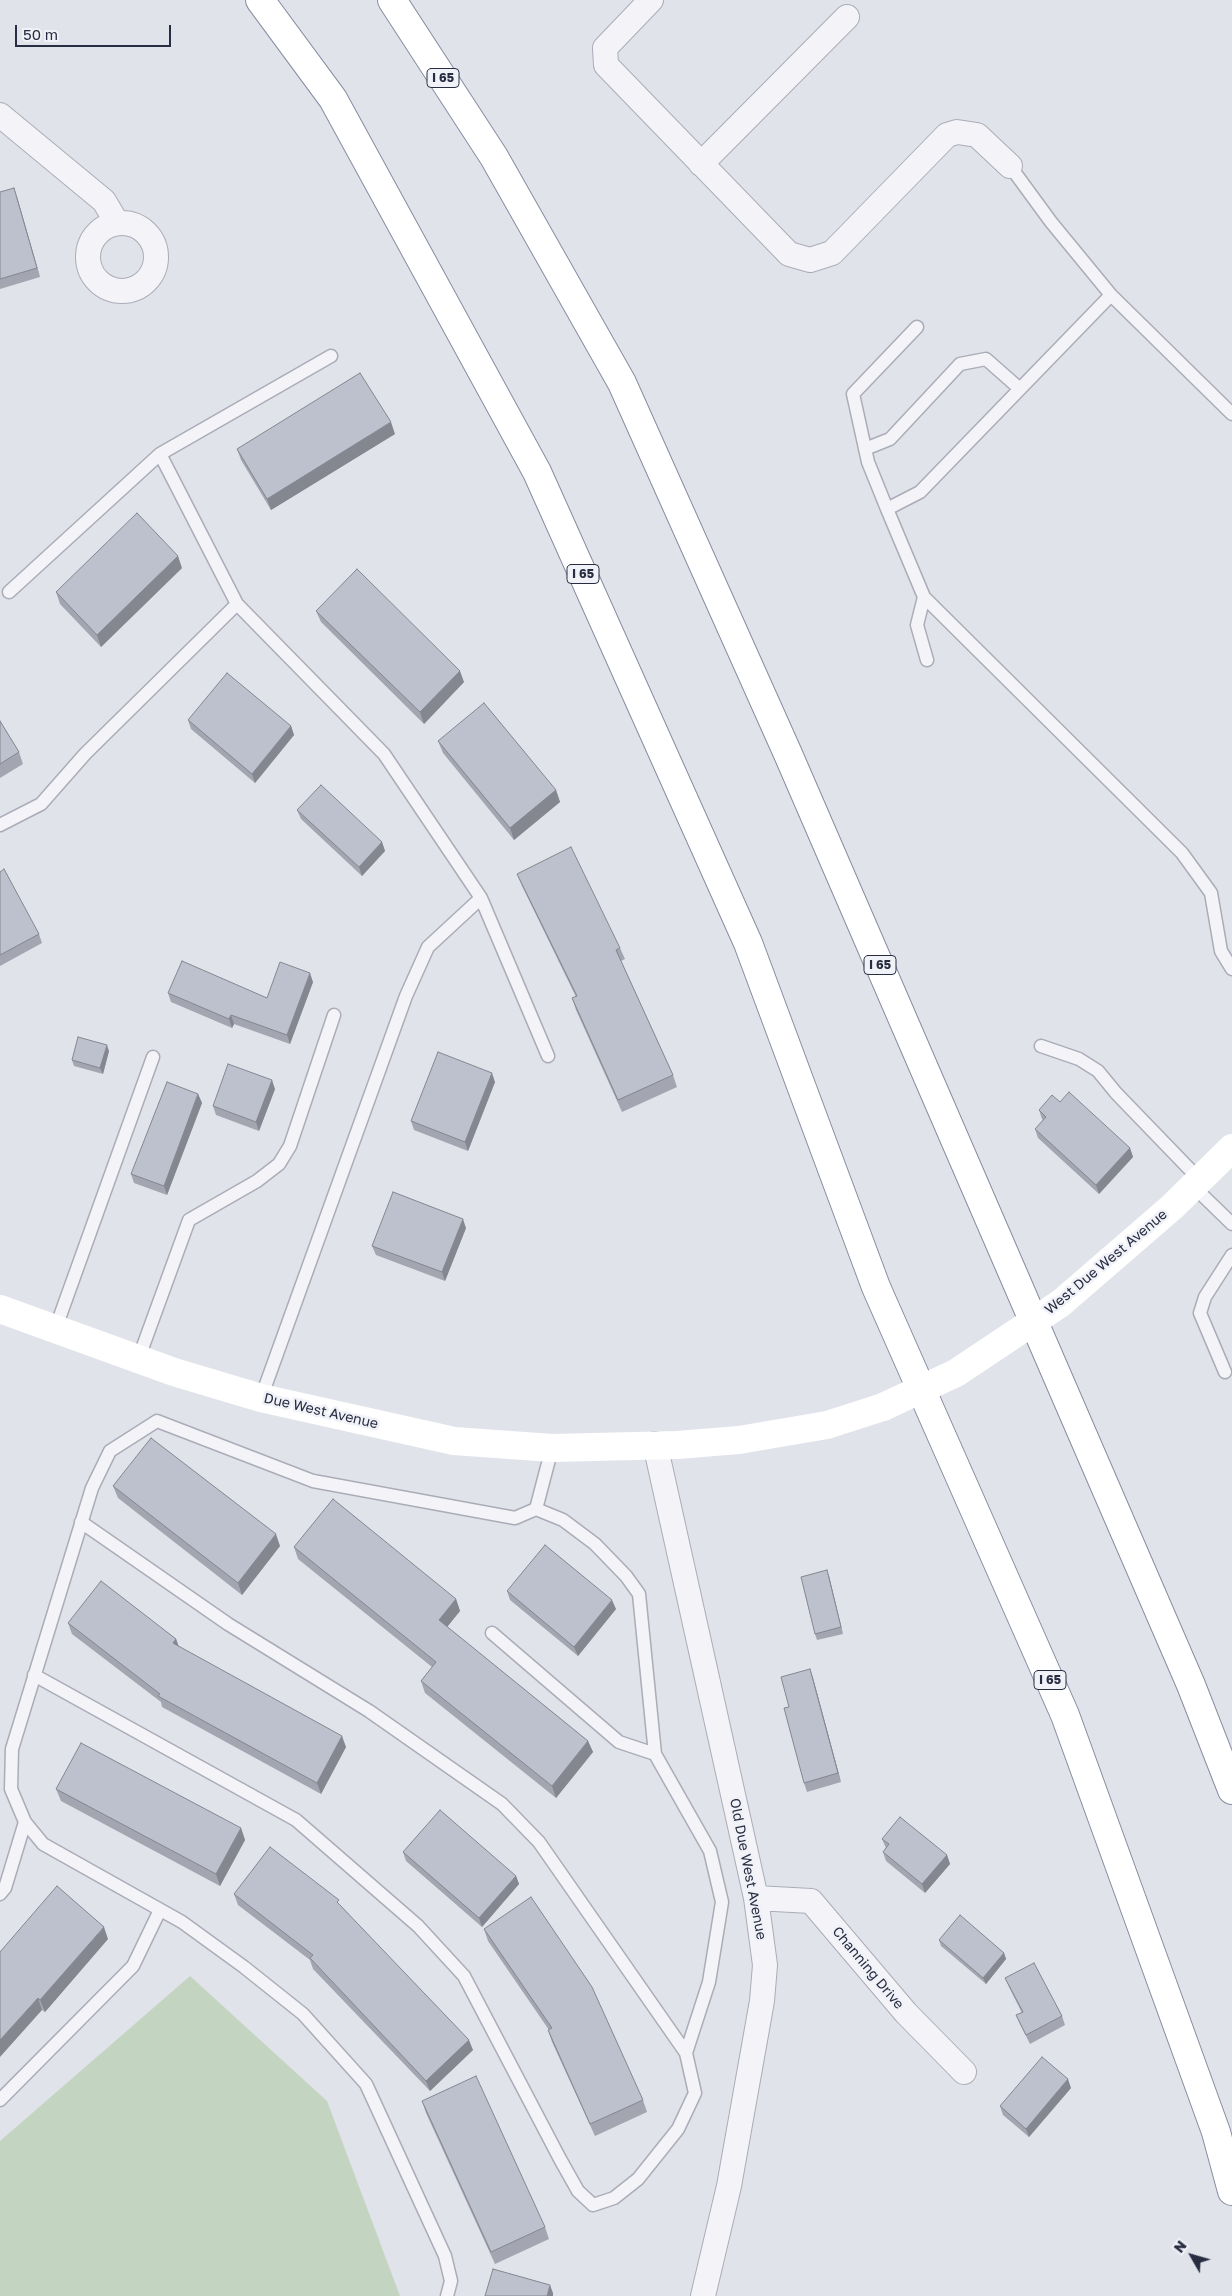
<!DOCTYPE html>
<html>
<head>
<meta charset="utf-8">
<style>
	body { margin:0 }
	#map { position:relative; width:1232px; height:2296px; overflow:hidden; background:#e1e3ea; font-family:"Golos Text",sans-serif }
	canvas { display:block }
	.north { position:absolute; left:1167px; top:2231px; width:50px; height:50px; -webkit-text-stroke:4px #f0f2f7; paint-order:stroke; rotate:308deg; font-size:14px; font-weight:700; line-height:20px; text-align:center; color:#282d42 }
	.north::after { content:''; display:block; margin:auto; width:18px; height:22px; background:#282d42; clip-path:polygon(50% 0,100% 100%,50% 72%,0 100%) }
	.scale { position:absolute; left:15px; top:25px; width:156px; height:22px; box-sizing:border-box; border:2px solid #282d42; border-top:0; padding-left:6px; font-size:15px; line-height:18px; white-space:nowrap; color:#282d42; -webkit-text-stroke:4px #f0f2f7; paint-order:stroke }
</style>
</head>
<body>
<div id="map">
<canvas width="1232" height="2296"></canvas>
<div class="north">N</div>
<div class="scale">50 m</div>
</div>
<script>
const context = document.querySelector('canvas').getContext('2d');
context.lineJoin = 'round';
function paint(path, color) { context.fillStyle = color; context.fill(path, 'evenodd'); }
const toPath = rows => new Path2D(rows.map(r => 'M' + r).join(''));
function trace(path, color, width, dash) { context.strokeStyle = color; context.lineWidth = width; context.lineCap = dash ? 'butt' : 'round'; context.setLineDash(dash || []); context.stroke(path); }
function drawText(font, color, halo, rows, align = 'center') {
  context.font = font + ' "Golos Text",sans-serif'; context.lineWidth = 5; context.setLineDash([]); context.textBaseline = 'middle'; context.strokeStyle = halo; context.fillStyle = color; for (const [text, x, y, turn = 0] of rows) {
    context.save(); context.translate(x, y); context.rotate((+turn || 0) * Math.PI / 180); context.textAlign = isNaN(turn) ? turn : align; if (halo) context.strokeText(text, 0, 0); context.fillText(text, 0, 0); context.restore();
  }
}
paint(toPath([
	[190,1976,327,2101,400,2296,0,2296,0,2141]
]), '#c3d4c1');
const lane = toPath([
	[1010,166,1051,222,1111,295],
	[1232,414,1111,295,920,492,887,509,924,597,1182,853,1211,893,1221,951,1232,969],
	[865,449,890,439,960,364,986,359,1020,389],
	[887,509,868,462,853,394,917,327],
	[9,592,160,454],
	[924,597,917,625,927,660],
	[237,604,160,454,331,356],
	[0,825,41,804,85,754,237,604,384,754,481,898,428,947,406,996,261,1398],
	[481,898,548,1056],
	[1041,1046,1079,1059,1098,1071,1116,1093,1200,1180],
	[1193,1186,1232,1224],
	[55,1330,153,1057],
	[138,1360,189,1220,257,1181,279,1164,290,1146,334,1015],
	[1225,1372,1200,1313,1205,1297,1232,1255],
	[536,1509,563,1520,595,1544,626,1576,639,1594,655,1754,710,1851,722,1902,709,1982,686,2053],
	[492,1633,619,1742,655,1754],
	[34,1675,296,1820,418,1926,464,1976,560,2159,578,2191,593,2205,614,2198,638,2179,678,2129,695,2093,686,2053,539,1842,502,1804,369,1711,228,1624,81,1522],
	[0,1894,5,1888,25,1822],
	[0,2100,133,1966,160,1910],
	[447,2296,451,2281,445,2256,366,2084,303,2014,244,1967,182,1922,43,1844,25,1822,11,1789,12,1749,92,1488,110,1451,157,1421,313,1481,515,1518,536,1509,552,1448]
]);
const street = toPath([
	[651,0,605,48,606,65,789,254,810,260,832,253,947,135,957,132,977,135,1010,166],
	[0,115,104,201,117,223],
	[701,164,847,17],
	'88 257a34 34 0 1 1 68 0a34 34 0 1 1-68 0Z',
	[655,1444,756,1898,765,1965,762,2001,729,2186,703,2296],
	[756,1898,811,1901,906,2013,964,2072]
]);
const highway = toPath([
	[260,0,333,99,537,472,748,943,876,1287,1065,1715,1216,2132,1232,2191],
	[392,0,494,157,622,383,788,754,1191,1685,1232,1790]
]);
trace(lane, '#aaacb8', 15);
trace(street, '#aaacb8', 26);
trace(highway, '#878da1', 30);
trace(lane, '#f4f4f8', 12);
trace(street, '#f4f4f8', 24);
trace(toPath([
	[1061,1303,1172,1207,1232,1148],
	[0,1309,174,1372,261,1398,454,1441,552,1448,677,1445,739,1440,827,1425,883,1407]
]), '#fff', 28);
trace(highway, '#fff', 28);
trace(toPath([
	[883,1407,956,1373,1061,1303]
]), '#fff', 28);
paint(toPath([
	[0,192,17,197,40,277,0,289],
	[395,434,271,510,241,460,237,449],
	[182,568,101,647,60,604,56,592],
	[316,611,464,682,424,724,321,622],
	[188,720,291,726,294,735,255,783,191,729],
	[0,721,19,752,23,764,0,778],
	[438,741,556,790,560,802,514,840,443,753],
	[297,810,382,842,385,851,362,876,301,819],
	[0,872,39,934,42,943,0,966],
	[517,874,620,948,625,959,621,961,673,1075,677,1087,622,1112,576,1010,572,998,576,997,522,886],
	[313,982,290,1044,234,1024,232,1028,171,1002,168,993,267,998],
	[109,1051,103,1074,74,1066,72,1060],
	[495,1082,468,1151,414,1130,411,1121],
	[275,1089,259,1131,216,1115,213,1106],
	[198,1094,202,1103,167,1195,134,1183,131,1174],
	[1060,1102,1130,1148,1133,1157,1099,1194,1038,1138,1035,1129,1043,1120,1042,1119,1039,1110],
	[466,1228,445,1281,376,1255,372,1246],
	[113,1486,280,1546,242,1595,118,1498],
	[294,1547,456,1599,460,1611,447,1627,588,1741,593,1752,556,1798,425,1693,421,1681,432,1667,298,1559],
	[829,1576,843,1634,817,1640,815,1634],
	[507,1591,616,1609,578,1656,510,1600],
	[68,1623,176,1639,179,1647,346,1747,321,1794,162,1707,161,1702,72,1634],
	[810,1669,813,1678,841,1782,807,1792,804,1783],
	[56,1789,241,1828,245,1840,220,1886,61,1801],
	[882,1839,947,1855,950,1864,925,1893,886,1861,883,1852,886,1848],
	[403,1852,516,1876,519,1884,482,1927,406,1861],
	[234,1894,341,1906,473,2050,430,2091,313,1969,310,1960,238,1905],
	[484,1929,643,2100,647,2112,595,2136,552,2042,548,2030,549,2030,488,1941],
	[108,1939,45,2012,42,2010,0,1952],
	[939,1940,1004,1953,1006,1959,986,1984,941,1946],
	[1005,1978,1062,2016,1065,2025,1030,2044,1020,2024,1016,2015,1022,2013,1009,1987],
	[1071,2088,1029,2137,1003,2115,1000,2106],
	[422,2101,545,2227,549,2239,495,2264,426,2113]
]), '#a3a5b0');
paint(toPath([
	[14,188,17,197,40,277,37,268],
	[391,422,395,434,271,510,267,499],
	[178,556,182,568,101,647,97,635],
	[460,671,464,682,424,724,420,712],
	[291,726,294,735,255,783,252,774],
	[556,790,560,802,514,840,510,828],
	[382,842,385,851,362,876,359,867],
	[310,973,313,982,290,1044,287,1035],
	[231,1015,234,1024,232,1028,229,1019],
	[107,1045,109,1051,103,1074,100,1068],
	[492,1073,495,1082,468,1151,465,1142],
	[272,1080,275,1089,259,1131,256,1122],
	[198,1094,202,1103,167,1195,164,1186],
	[1130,1148,1133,1157,1099,1194,1096,1185],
	[463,1219,466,1228,445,1281,442,1272],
	[276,1534,280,1546,242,1595,238,1583],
	[827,1570,829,1576,843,1634,841,1627],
	[456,1599,460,1611,443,1632,439,1620],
	[612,1600,616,1609,578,1656,574,1647],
	[176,1639,180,1650,173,1643],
	[810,1669,813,1678,841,1782,838,1773],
	[342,1736,346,1747,321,1794,317,1783],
	[588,1741,593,1752,556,1798,552,1786],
	[241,1828,245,1840,220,1886,216,1874],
	[947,1855,950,1864,925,1893,922,1884],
	[516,1876,519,1884,482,1927,479,1918],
	[104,1927,108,1939,45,2012,40,2000],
	[1004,1953,1006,1959,986,1984,983,1978],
	[38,1998,42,2010,0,2057,0,2040],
	[469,2040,473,2050,430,2091,426,2081],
	[1068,2079,1071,2088,1029,2137,1026,2129],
	[550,2285,553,2293,553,2296,547,2296]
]), '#848690');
const building = toPath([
	[14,188,37,268,0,279,0,192,14,188],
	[360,373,391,422,267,499,237,449,360,373],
	[137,513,178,556,97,635,56,592,137,513],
	[357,569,460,671,420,712,316,611,357,569],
	[227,673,291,726,252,774,188,720,227,673],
	[484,703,556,790,510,828,438,741,484,703],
	[0,721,19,752,0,764,0,721],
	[321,785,382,842,359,867,297,810,321,785],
	[571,847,620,948,616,950,673,1075,618,1100,572,998,577,996,517,874,571,847],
	[4,869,39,934,0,955,0,872,4,869],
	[182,961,267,998,280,962,310,973,287,1035,231,1015,229,1019,168,993,182,961],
	[78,1037,107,1045,100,1068,72,1060,78,1037],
	[438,1052,492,1073,465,1142,411,1121,438,1052],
	[228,1064,272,1080,256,1122,213,1106,228,1064],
	[167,1082,198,1094,164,1186,131,1174,167,1082],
	[1069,1092,1130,1148,1096,1185,1035,1129,1046,1117,1039,1110,1052,1095,1060,1102,1069,1092],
	[393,1192,463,1219,442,1272,372,1246,393,1192],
	[151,1438,276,1534,238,1583,113,1486,151,1438],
	[333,1499,456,1599,439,1620,588,1741,552,1786,421,1681,436,1662,294,1547,333,1499],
	[545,1545,612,1600,574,1647,507,1591,545,1545],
	[827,1570,841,1627,815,1634,801,1577,827,1570],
	[101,1581,176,1639,173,1643,342,1736,317,1783,158,1696,160,1694,68,1623,101,1581],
	[810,1669,838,1773,804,1783,784,1708,789,1707,781,1677,810,1669],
	[81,1743,241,1828,216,1874,56,1789,81,1743],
	[440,1810,516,1876,479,1918,403,1852,440,1810],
	[900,1817,947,1855,922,1884,883,1852,889,1844,882,1839,900,1817],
	[270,1847,339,1900,337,1902,469,2040,426,2081,310,1958,313,1955,234,1894,270,1847],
	[57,1886,104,1927,40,2000,38,1998,0,2040,0,1952,57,1886],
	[531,1897,592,1987,643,2100,590,2124,548,2030,552,2028,484,1929,531,1897],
	[960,1915,1004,1953,983,1978,939,1940,960,1915],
	[1034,1963,1062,2016,1026,2035,1016,2015,1023,2012,1005,1978,1034,1963],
	[1042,2057,1068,2079,1026,2129,1000,2106,1042,2057],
	[476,2076,545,2227,491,2252,422,2101,476,2076],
	[493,2269,550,2285,547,2296,485,2296,493,2269]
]);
paint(building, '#bdc0cd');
trace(building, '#848690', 1);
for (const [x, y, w] of [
	[443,78,32],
	[583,574,32],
	[880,965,32],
	[1050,1680,32]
]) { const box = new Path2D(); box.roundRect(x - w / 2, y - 9.5, w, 19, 4); context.fillStyle = '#f0f2f7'; context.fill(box); trace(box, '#282d42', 1); }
drawText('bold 12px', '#282d42', null, [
	["I 65",443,78],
	["I 65",583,574],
	["I 65",880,965],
	["I 65",1050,1680]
]);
drawText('14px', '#282d42', '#f0f2f7', [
	["West Due West Avenue",1106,1262,-40],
	["Due West Avenue",321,1411,13],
	["Old Due West Avenue",748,1869,79],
	["Channing Drive",868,1968,50]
]);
</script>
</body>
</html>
